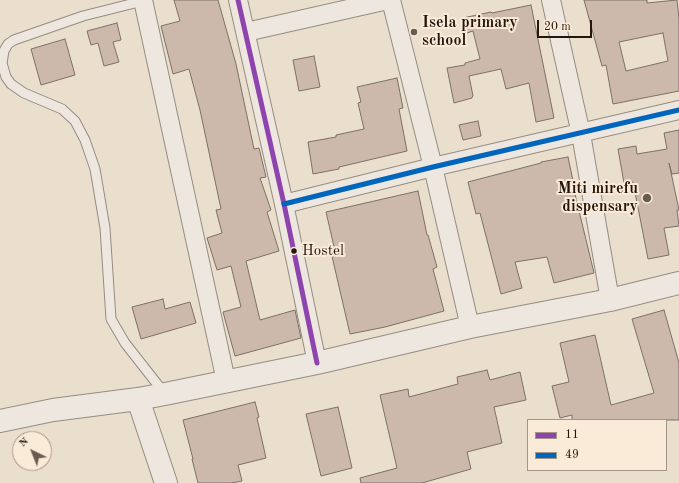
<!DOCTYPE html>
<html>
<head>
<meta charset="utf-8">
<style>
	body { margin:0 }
	#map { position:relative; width:679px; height:483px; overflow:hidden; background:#eadecd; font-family:"Old Standard TT",serif }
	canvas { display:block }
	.legend { position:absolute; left:527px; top:419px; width:140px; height:52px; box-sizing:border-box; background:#f9ebd7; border:1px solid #a49587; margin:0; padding:5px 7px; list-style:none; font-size:12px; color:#25150f }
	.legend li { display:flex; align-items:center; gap:8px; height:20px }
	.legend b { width:20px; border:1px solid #a49587 }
	.north { position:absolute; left:12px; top:431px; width:40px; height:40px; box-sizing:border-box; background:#f9ebd7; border:1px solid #a49587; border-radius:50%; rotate:317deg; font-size:11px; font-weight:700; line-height:16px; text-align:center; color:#25150f }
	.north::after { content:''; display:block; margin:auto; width:14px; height:18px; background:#6a5b52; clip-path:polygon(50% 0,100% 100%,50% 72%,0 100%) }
	.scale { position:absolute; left:537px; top:20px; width:55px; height:18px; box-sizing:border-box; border:2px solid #25150f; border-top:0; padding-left:5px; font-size:12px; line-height:14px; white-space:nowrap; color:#25150f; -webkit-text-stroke:3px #f9ebd7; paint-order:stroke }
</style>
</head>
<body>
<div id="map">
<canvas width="679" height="483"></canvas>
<ul class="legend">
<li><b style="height:5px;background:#8e44ad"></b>11</li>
<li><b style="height:5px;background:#0065bd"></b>49</li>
</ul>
<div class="north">N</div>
<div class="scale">20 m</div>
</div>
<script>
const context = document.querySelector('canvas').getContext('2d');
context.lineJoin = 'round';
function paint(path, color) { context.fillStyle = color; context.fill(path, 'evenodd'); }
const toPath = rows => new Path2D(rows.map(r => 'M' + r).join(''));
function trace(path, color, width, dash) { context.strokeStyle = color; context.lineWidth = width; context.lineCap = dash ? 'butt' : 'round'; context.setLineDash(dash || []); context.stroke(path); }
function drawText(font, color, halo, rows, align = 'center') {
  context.font = font + ' "Old Standard TT",serif'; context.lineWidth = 4; context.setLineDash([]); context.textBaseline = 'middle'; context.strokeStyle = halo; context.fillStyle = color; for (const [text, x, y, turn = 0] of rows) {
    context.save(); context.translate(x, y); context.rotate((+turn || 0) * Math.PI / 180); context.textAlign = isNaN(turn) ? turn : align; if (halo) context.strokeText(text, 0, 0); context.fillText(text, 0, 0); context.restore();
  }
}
const building = toPath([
	[174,0,218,0,236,64,254,149,259,148,266,177,260,178,271,210,267,212,279,251,246,261,260,320,295,310,301,338,235,356,223,312,241,307,231,266,217,270,207,238,222,233,216,210,221,209,200,110,189,69,173,74,161,26,180,21,174,0],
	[584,0,647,0,647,3,677,0,679,19,679,91,613,104,606,65,602,66,584,0],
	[663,33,668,61,626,71,619,42,663,33],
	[531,5,554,118,536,122,529,83,506,89,501,69,469,76,473,96,472,97,472,98,454,103,447,68,465,65,465,63,480,59,473,31,467,33,463,18,491,12,492,13,531,5],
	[117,23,121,40,113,42,119,62,104,66,98,43,91,45,87,31,117,23],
	[65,39,75,75,41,85,31,49,65,39],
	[314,56,320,87,299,91,293,60,314,56],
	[397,78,403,108,399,109,407,151,339,167,339,169,313,174,308,142,336,137,336,135,364,129,358,103,361,102,357,87,397,78],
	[478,121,481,136,463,140,459,125,478,121],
	[679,130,679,173,672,174,669,163,679,210,677,210,679,226,664,228,669,255,648,259,633,182,624,183,618,149,636,146,637,154,667,149,664,133,679,130],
	[568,157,575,190,574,190,594,273,554,283,547,257,515,262,522,288,501,294,480,213,476,214,468,182,541,163,541,162,568,157],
	[418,191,427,235,428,235,437,267,433,269,444,311,385,327,350,334,331,252,335,251,326,212,418,191],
	[163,299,165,309,190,302,196,323,141,339,132,307,163,299],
	[664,310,679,363,679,420,572,420,572,415,560,418,552,386,569,382,560,343,595,335,611,405,654,393,632,319,664,310],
	[487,370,490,380,520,372,526,400,494,407,502,443,467,452,471,469,422,483,361,483,360,478,397,468,380,395,408,389,409,397,458,384,457,377,487,370],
	[255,402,259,417,257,418,266,458,238,465,242,481,231,483,198,483,192,459,193,459,183,420,255,402],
	[338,407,352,468,321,476,306,414,338,407]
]);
paint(building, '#cdb9ac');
trace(building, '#7a7168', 1);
const service = toPath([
	[143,1,83,16,14,40,8,44,4,51,2,63,6,77,11,84,24,93,62,109,75,121,85,140,95,169,105,228,111,319,125,343,165,394]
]);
const minor = toPath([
	[143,0,226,381],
	[238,0,284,204,317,363],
	[391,0,433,167,470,327],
	[551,0,581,134,610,300],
	[246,32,388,0],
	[284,204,433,167,679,110]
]);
const tertiary = toPath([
	[138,399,166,483],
	[0,421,53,410,138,399,165,394,317,363,470,327,610,300,679,283]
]);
trace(service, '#958d82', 11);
trace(minor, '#958d82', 20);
trace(tertiary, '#958d82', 24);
trace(service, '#ede7df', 9);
trace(minor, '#ede7df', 18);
trace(tertiary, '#ede7df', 22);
trace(toPath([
	[238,0,284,204,317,363]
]), '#8e44ad', 5);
trace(toPath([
	[284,204,433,167,679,110]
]), '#0065bd', 5);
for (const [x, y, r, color] of [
	[414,32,4,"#6a5b52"],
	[647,198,5,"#6a5b52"],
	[294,251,3.5,"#25150f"]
]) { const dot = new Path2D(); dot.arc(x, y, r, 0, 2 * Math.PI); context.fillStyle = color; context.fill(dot); trace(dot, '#f9ebd7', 1.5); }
drawText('15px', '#25150f', '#f9ebd7', [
	["Hostel",302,251]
], 'left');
drawText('bold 16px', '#25150f', '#f9ebd7', [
	["Isela primary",422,23],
	["school",422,41],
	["Miti mirefu",638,189,"right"],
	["dispensary",638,207,"right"]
], 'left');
</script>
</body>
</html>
